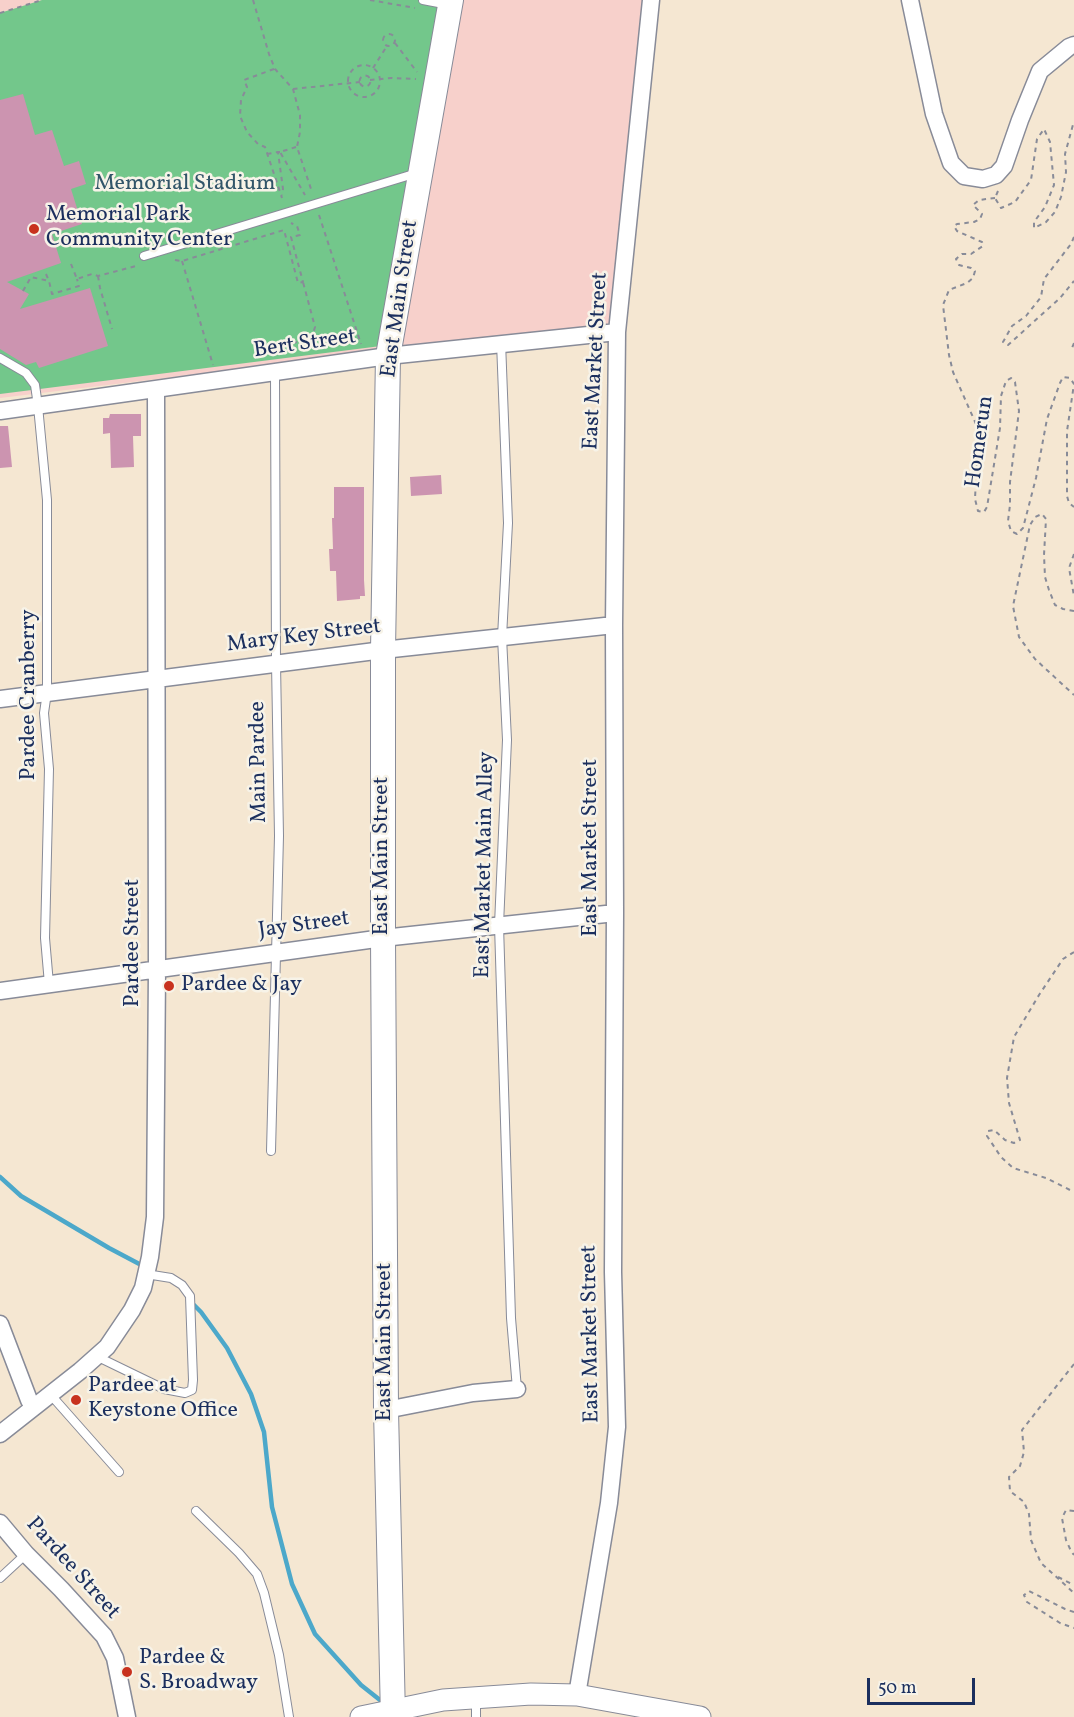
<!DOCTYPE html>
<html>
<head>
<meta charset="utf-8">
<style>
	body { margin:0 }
	#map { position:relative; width:1074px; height:1717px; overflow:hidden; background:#f5e7d2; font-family:Vollkorn,serif }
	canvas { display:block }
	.scale { position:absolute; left:867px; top:1678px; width:108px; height:27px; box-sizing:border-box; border:3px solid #1b2f5e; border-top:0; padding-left:8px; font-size:18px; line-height:21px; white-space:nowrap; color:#1b2f5e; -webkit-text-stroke:4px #f7f3e8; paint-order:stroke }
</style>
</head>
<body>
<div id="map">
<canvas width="1074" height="1717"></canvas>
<div class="scale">50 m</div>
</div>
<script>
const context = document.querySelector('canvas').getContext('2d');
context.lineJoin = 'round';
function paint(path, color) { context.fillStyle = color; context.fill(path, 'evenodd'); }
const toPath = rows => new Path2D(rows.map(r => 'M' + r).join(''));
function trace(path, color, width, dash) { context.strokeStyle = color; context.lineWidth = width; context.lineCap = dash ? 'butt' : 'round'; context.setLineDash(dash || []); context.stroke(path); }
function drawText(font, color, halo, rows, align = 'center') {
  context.font = font + ' Vollkorn,serif'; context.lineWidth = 5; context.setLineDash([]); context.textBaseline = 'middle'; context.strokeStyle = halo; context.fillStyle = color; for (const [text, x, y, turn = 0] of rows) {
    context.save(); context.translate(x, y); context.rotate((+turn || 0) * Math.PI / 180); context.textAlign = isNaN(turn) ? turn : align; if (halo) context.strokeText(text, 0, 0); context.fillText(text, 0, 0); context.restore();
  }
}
paint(toPath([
	[0,0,645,0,612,322,590,329,431,344,422,343,215,372,0,398]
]), '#f7d0cb');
paint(toPath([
	[42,0,443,0,381,346,0,394,0,13]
]), '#73c78b');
trace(toPath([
	[0,1177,21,1196,109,1248,145,1267],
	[191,1302,201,1312,227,1348,251,1394,264,1432,272,1507,292,1584,315,1634,361,1685,385,1704]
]), '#4ca8ca', 4.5);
paint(toPath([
	[23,94,35,135,52,130,64,166,79,161,86,184,71,189,82,224,52,234,61,263,7,282,29,294,20,309,90,288,108,346,39,368,36,362,26,365,0,349,0,100],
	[110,414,141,414,141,436,133,436,134,467,111,468,110,433,103,434,103,418,109,418],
	[0,426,8,426,12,467,0,468],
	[441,475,442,494,411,496,410,477],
	[334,487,364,487,364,580,365,596,360,596,360,599,337,601,336,571,330,571,329,549,333,549,332,518,334,518]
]), '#cc94b0');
const service = toPath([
	[423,0,449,5],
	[144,256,417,173],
	[501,342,508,523,502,637,507,740,499,925,511,1318,517,1389],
	[0,358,26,373,35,385,38,406,47,500,47,692,44,713,49,769,45,938,49,984],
	[271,1151,279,836,276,663,275,373],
	[96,1356,164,1389,185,1393,192,1390,193,1380,190,1296,182,1285,171,1278,146,1274],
	[50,1394,119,1472],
	[196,1511,239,1553,257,1574,264,1593,279,1655,289,1717],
	[0,1578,26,1554],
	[476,1699,476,1717]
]);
const minor = toPath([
	[910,0,934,114,951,163,964,176,983,179,996,175,1004,166,1020,120,1040,71,1069,47,1074,45],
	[0,411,388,356,617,332],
	[0,699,383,650,614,625],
	[0,991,383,938,615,913],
	[0,1324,29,1400,34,1407],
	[386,1410,473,1393,517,1389],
	[0,1434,80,1371,107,1347,132,1310,143,1288,150,1257,155,1217,157,970,156,390],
	[0,1523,26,1554,61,1589,104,1636,115,1658,127,1717],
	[577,1695,609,1503,617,1427,613,1272,615,913,614,625,617,332,651,0]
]);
const tertiary = toPath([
	[361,1717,443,1700,531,1694,577,1695,700,1717]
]);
const secondary = toPath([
	[393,1717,386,1410,383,938,383,650,388,356,451,0]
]);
trace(service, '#888b98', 10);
trace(minor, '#888b98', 19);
trace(tertiary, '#888b98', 23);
trace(secondary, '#888b98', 26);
trace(toPath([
	[253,0,269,54,275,69,293,89,300,115,300,132,297,147,312,192],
	[370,0,415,8],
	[0,13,42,0],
	'383 40a6 6 0 1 1 12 0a6 6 0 1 1-12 0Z',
	[395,43,417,72],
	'348 81a16 16 0 1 1 32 0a16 16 0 1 1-32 0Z',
	[373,68,387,46],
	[274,69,244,80,247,87,241,100,240,116,247,132,258,144,265,147,282,198],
	'359.5 81a5.5 5.5 0 1 1 11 0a5.5 5.5 0 1 1-11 0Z',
	[370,80,392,78,416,79],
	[293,89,360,82],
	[296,147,280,152,305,195],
	[280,152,278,152,283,189,282,195],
	[267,154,278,152],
	[998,191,995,198,1001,208,1015,202,1031,180,1037,139,1044,129,1050,142,1054,185,1045,207,1034,222,1034,228,1046,222,1055,212,1061,197,1066,172,1065,154,1074,121],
	[995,198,979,200,973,205,982,214,980,219,974,222,957,224,954,226,957,231,982,242,983,246,971,254,962,254,956,259,959,265,971,268,975,271,973,278,967,283,949,290,943,305,949,355,953,372,976,424,978,436,975,499,978,511,984,512,987,507,1000,428,1001,396,1006,381,1011,378,1015,382,1019,411,1010,482,1010,505,1008,521,1011,531,1017,534,1023,528,1036,478,1047,419,1060,383,1063,377,1070,378,1074,384,1067,431,1067,496,1069,503,1074,507],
	[319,215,361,344],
	[1074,237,1071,244,1044,279,1041,297,1026,316,1012,326,1003,342,1008,345,1018,336,1060,298,1074,281],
	[175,260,182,261,284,230,298,283,303,282,291,237,300,235,297,226,291,223],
	[182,261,213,365],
	[71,264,77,279,92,274,98,276,136,266],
	[46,274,49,281],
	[98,276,100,288,112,329],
	[23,291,31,277,49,281,52,294,79,286,77,279],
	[1074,343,1072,348,1074,349],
	[284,346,312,337,315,327,303,282],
	[1074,554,1069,568,1074,596],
	[1074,611,1063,609,1055,605,1049,590,1045,577,1044,555,1046,519,1042,514,1035,517,1030,525,1013,606,1019,637,1035,659,1074,695],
	[1074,952,1063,959,1039,995,1014,1037,1007,1078,1009,1103,1020,1140,1014,1143,1005,1140,994,1130,988,1131,987,1136,1001,1157,1013,1168,1046,1178,1074,1192],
	[1074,1364,1022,1430,1024,1452,1020,1466,1009,1477,1010,1491,1024,1502,1029,1514,1031,1540,1041,1563,1074,1593],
	[1074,1511,1066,1510,1062,1518,1066,1540,1071,1551,1074,1555],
	[1058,1577,1074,1585],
	[1074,1612,1065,1609,1029,1591,1024,1595,1027,1602,1060,1623,1074,1628]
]), '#888b98', 2, [4.5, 4.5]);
trace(service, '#fff', 8);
trace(minor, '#fff', 16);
trace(tertiary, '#fff', 21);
trace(secondary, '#fff', 24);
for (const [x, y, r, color] of [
	[34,229,6,"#c8321e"],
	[169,986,6,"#c8321e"],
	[76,1400,6,"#c8321e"],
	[127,1672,6,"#c8321e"]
]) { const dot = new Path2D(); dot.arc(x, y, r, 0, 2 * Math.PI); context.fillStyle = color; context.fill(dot); trace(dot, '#f7f3e8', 2); }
drawText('22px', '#315569', '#f7f3e8', [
	["Memorial Stadium",185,185]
]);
drawText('22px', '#1b2f5e', '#f7f3e8', [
	["Memorial Park",46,216],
	["Community Center",46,241],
	["Pardee & Jay",181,986],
	["Pardee at",88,1387],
	["Keystone Office",88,1412],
	["Pardee &",139,1659],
	["S. Broadway",139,1684]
], 'left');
drawText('22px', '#1b2f5e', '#f7f3e8', [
	["East Main Street",401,299,-82],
	["Bert Street",305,345,-8],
	["East Market Street",597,361,-87],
	["Homerun",981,442,-82],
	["Mary Key Street",304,637,-7],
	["Pardee Cranberry",30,695,-90],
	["Main Pardee",260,762,-91],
	["East Market Street",592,848,-90],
	["East Main Street",383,856,-90],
	["East Market Main Alley",486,865,-89],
	["Jay Street",304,926,-8],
	["Pardee Street",134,943,-90],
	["East Market Street",592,1334,-91],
	["East Main Street",386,1342,-90],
	["Pardee Street",72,1569,48]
]);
</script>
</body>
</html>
